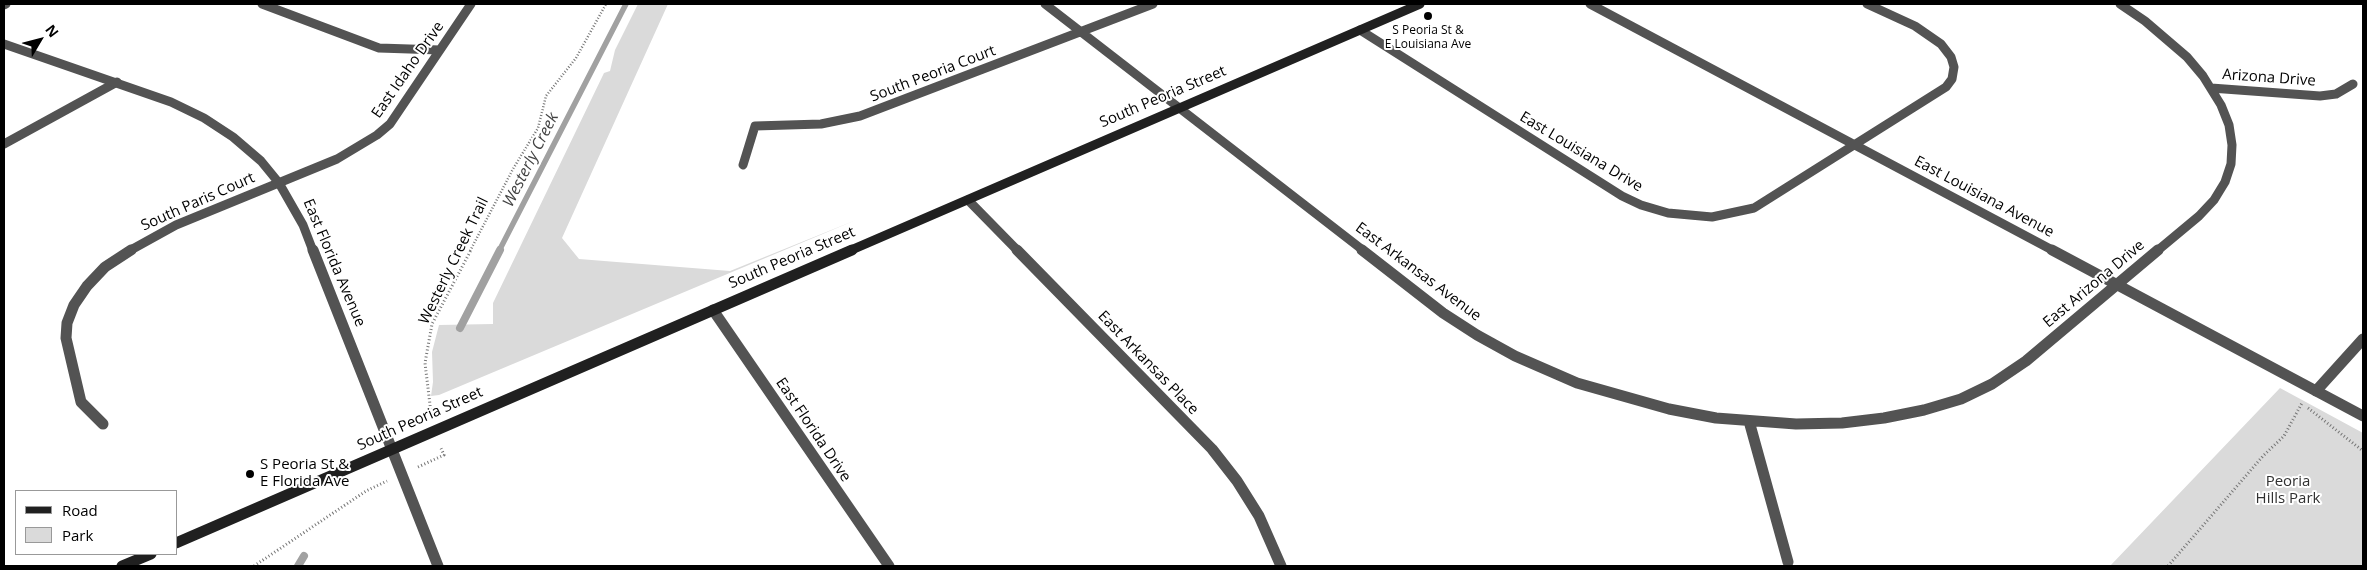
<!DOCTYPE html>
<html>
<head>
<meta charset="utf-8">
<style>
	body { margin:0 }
	#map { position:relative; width:2367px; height:570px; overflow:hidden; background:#fff; font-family:"Open Sans",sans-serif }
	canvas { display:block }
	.frame { position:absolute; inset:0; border:5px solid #000; pointer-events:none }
	.legend { position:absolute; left:15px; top:490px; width:162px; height:65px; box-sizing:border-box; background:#fff; border:1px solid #999; margin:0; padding:6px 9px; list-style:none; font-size:15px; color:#000 }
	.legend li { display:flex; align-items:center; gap:10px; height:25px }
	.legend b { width:25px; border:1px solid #999 }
	.north { position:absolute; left:15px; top:15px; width:50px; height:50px; -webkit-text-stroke:4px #fff; paint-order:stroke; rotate:53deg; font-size:14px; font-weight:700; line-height:20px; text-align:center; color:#000 }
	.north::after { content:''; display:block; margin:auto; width:18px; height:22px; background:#000; clip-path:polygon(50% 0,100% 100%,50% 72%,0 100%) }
</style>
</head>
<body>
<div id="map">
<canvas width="2367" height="570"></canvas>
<div class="frame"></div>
<ul class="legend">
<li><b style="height:6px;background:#202020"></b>Road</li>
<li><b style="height:14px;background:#dadada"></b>Park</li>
</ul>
<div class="north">N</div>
</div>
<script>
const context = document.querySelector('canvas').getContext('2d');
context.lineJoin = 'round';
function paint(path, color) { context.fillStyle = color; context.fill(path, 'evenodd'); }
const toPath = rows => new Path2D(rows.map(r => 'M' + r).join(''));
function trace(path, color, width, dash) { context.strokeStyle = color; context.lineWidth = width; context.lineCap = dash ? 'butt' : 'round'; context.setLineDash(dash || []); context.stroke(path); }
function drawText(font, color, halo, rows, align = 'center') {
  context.font = font + ' "Open Sans",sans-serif'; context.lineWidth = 4; context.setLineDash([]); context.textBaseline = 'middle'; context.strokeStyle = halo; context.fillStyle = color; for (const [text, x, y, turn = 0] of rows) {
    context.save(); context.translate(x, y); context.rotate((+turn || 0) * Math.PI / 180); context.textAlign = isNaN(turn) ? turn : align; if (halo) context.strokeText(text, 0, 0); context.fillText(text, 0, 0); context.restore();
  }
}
paint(toPath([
	[638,4,668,4,562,238,579,259,730,271,856,220,439,395,431,396,433,382,432,352,439,325,493,324,493,303,604,73,610,71,615,50],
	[2280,388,2363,433,2363,566,2110,566]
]), '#dadada');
trace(toPath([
	[499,251,626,4]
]), '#a1a1a1', 5.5);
trace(toPath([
	[460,328,500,250],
	[298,566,304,556]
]), '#a1a1a1', 8);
trace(toPath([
	[470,251,513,169,538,128,546,96,576,58,606,4]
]), '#757575', 2.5, [1, 2]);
trace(toPath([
	[2308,408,2363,451],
	[431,413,425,363,432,324,471,250],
	[418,467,444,455,440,446],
	[254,566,366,491,387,481],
	[2168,566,2263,456,2284,436,2302,403]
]), '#757575', 3, [1, 2.5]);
trace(toPath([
	[2316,391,2363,339]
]), '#535353', 11);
trace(toPath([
	[262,4,379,48,440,50],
	[1045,4,1364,251],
	[1590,4,2054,251],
	[2120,4,2145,21,2187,57,2203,76,2221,105,2229,125,2232,145,2231,164,2225,182,2214,200,2199,216,2157,251],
	[4,5,6,4],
	[1360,30,1622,196,1641,205,1668,213,1712,217,1754,208,1946,87,1952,79,1954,67,1951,57,1941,44,1915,26,1867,4],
	[2211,88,2320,96,2336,94,2353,84],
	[4,144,117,82],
	[743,165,755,126,821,124,860,116,1153,4],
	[968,200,1018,251],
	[129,251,176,225,337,159,377,135,390,124,471,4]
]), '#535353', 9);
trace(toPath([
	[1017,250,1212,449,1237,481,1259,516,1281,566],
	[1362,250,1443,313,1477,335,1515,356,1577,383,1669,409,1716,418,1796,424,1842,423,1884,418,1924,410,1961,399,1992,384,2026,361,2158,250],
	[2052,250,2363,416],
	[713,310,889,566],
	[1749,421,1788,562],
	[103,424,81,402,66,338,67,323,74,305,87,286,105,267,131,250]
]), '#535353', 11);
trace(toPath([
	[4,44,171,102,204,118,233,137,261,161,279,183,303,225,313,251]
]), '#535353', 9);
trace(toPath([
	[313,250,438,566]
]), '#535353', 11);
trace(toPath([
	[849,251,1420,4]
]), '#202020', 9);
trace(toPath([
	[176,543,852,250],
	[122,566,151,554]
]), '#202020', 11);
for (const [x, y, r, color] of [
	[1428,16,5,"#000"],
	[250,474,5,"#000"]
]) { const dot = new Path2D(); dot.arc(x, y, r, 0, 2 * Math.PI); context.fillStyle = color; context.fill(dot); trace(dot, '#fff', 2); }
drawText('12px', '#000', '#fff', [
	["S Peoria St &",1428,31],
	["E Louisiana Ave",1428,45]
]);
drawText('15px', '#000', '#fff', [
	["East Idaho Drive",408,70,-55],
	["South Peoria Court",933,74,-21],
	["Arizona Drive",2269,78,4],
	["South Peoria Street",1163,97,-23],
	["East Louisiana Drive",1581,152,31],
	["East Louisiana Avenue",1984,197,28],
	["South Paris Court",198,202,-24],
	["South Peoria Street",792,258,-23],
	["Westerly Creek Trail",454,261,-64],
	["East Florida Avenue",334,263,67],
	["East Arkansas Avenue",1418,272,37],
	["East Arizona Drive",2094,284,-40],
	["East Arkansas Place",1148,363,46],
	["South Peoria Street",420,419,-24],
	["East Florida Drive",813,430,56]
]);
drawText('15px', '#000', '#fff', [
	["S Peoria St &",260,465],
	["E Florida Ave",260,482]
], 'left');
drawText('15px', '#313131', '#fff', [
	["Peoria",2288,482],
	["Hills Park",2288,499]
]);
drawText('italic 16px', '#424242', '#fff', [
	["Westerly Creek",531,160,-63]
]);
</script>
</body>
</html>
